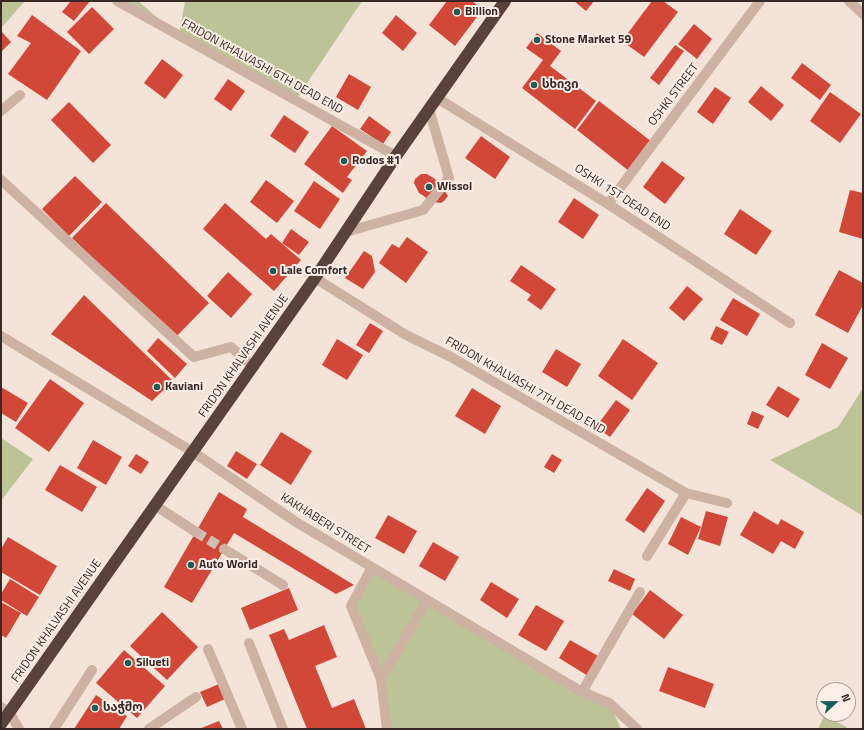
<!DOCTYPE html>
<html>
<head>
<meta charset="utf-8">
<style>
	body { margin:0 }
	#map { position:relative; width:864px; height:730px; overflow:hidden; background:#f4e3d9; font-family:"Titillium Web",sans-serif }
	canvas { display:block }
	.frame { position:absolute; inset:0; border:2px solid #382926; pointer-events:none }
	.north { position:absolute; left:816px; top:682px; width:40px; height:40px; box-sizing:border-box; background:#fbeee6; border:1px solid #ad9f99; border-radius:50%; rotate:68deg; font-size:11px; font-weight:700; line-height:16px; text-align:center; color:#382926 }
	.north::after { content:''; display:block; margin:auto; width:14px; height:18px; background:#175d58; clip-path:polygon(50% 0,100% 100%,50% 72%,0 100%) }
</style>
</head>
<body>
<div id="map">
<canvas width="864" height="730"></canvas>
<div class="frame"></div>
<div class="north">N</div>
</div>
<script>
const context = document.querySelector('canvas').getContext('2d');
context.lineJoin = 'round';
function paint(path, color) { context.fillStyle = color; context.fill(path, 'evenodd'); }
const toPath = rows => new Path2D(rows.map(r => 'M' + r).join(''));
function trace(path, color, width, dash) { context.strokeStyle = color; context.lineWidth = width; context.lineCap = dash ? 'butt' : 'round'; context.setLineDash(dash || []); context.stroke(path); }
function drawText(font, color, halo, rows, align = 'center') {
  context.font = font + ' "Titillium Web","Noto Sans Georgian",sans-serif'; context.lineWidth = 4; context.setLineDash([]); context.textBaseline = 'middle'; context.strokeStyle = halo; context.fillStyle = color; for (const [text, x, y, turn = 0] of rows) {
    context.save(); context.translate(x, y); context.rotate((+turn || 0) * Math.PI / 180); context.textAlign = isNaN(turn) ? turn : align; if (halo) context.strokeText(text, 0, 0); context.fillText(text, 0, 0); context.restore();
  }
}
paint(toPath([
	[1,1,25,1,2,27,1,26],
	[117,1,138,1,179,36,185,1,362,1,295,101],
	[863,388,863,516,770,460,838,427],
	[1,438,33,459,1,501],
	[372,567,609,703,621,729,387,729,381,679,351,606],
	[824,716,847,727,846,729,818,729]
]), '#bcc497');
paint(toPath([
	[71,1,90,1,74,21,62,12],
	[447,1,472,1,483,9,455,46,429,25],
	[574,1,594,1,586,11],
	[652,1,663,1,678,12,644,57,622,41],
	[92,7,114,29,89,54,67,32],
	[32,15,81,51,47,100,8,74,31,43,17,36],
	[396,15,417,33,403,51,382,33],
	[694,24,712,39,697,59,678,44],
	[1,31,11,42,1,52],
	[537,33,561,51,550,66,596,101,575,129,522,88,543,60,526,48],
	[675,45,684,51,659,85,650,78],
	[162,59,183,75,165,99,144,83],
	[802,63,831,85,820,100,791,78],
	[349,74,371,87,358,110,336,97],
	[228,79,245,91,231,111,214,99],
	[761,86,784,105,771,121,748,102],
	[715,87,731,98,713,124,697,112],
	[830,92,861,114,840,143,810,121],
	[599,101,652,142,629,171,577,130],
	[69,102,111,145,93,163,51,120],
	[284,115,309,132,295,153,270,136],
	[369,116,391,132,383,144,360,129],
	[332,126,367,151,347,177,352,180,343,193,304,164],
	[481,136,510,157,495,179,465,158],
	[662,161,685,178,665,204,643,187],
	[421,174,427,174,435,179,441,185,448,196,445,200,441,203,433,202,419,193,414,183,415,179],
	[75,176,102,202,69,236,42,209],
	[266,180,294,201,277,223,250,202],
	[314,181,340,199,320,229,294,211],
	[850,190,863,193,863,239,839,232],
	[574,198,599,215,583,239,558,222],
	[106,203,209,303,175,338,72,238],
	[225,203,266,239,271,234,301,260,274,291,203,229],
	[740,209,772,231,756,255,724,234],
	[291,229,309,242,299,255,282,243],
	[407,237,428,252,406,283,379,263,392,244,399,248],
	[364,251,372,256,375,272,363,289,345,278],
	[521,265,556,289,541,310,527,300,531,295,510,281],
	[839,270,863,283,863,305,848,333,815,315],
	[228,272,252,294,231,318,207,296],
	[687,286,703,299,684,321,669,308],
	[84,295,173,381,152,401,51,334],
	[733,298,760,314,747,336,720,320],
	[370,323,383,331,369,353,356,345],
	[716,326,729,332,722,345,710,339],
	[158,338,187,364,175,378,147,351],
	[337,339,363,355,347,380,322,365],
	[623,339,658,363,632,400,598,376],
	[822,343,848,358,830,389,805,375],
	[556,349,581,364,567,387,542,372],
	[50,379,84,403,49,452,15,428],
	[778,386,800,399,788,418,766,405],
	[1,387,28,403,16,422,1,413],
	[472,388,501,406,485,434,455,416],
	[616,400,630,410,610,437,596,427],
	[752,411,764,416,758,429,747,424],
	[281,432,312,451,291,485,260,465],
	[93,440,122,457,106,485,77,468],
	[236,451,257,464,247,479,227,466],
	[136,454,149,462,141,474,128,466],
	[552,454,562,460,554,473,544,467],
	[60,465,97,487,82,512,45,490],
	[647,488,665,501,644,533,625,520],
	[219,492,247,509,243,517,354,585,336,594,234,533,192,603,164,587],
	[706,511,728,517,720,546,698,539],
	[754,511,778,525,781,519,804,532,795,549,781,541,773,554,740,535],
	[388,515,417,531,404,554,375,538],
	[681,517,701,527,688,555,668,544],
	[8,537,57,566,40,595,1,572,1,549],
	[433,542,459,557,445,581,419,566],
	[614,569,635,579,630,591,608,581],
	[10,579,39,597,27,616,1,600,1,594],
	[491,582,519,599,507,618,480,600],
	[289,588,298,610,250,630,241,608],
	[650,590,683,615,664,639,632,614],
	[1,602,21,613,6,638,1,635],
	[536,605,564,621,546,651,518,635],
	[162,612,198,647,167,680,130,646],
	[324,625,337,657,315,666,332,708,354,699,366,729,307,729,269,635,284,629,289,640],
	[570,640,600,657,588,676,559,658],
	[124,650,165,686,137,718,96,683],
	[668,667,714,684,705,708,659,691],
	[219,684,225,699,207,707,200,692],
	[96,695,127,716,119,729,74,729],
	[219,721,223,729,199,729]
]), '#d24838');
trace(toPath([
	[196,532,224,549]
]), '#cebeb5', 10, [10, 5]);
trace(toPath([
	[117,1,396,156],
	[849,1,863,14],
	[437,98,608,204,790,323],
	[1,111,20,95],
	[1,180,194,357,231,347,254,367],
	[608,204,760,1],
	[346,232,423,210,449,178,429,109],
	[315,278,406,335,451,357,686,493,727,503],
	[1,336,193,452,296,522,582,692,609,703,637,729],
	[156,506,196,532],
	[224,549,283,585],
	[647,556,686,493],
	[372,567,351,606,381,679,387,729],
	[249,643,283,729],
	[208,649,242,729],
	[381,679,427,600],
	[582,692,640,592],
	[1,707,9,712,19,729],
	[54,729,92,670],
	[149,729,196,697]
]), '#cdb1a3', 10);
trace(toPath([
	[1,724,315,278,396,156,505,1]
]), '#59413c', 12);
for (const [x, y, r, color] of [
	[457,12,4,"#175d58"],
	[537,40,4,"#175d58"],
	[534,85,4,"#175d58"],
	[344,161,4,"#175d58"],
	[429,187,4,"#175d58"],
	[273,271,4,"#175d58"],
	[157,387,4,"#175d58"],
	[191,565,4,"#175d58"],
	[128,663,4,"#175d58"],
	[95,708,4,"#175d58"]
]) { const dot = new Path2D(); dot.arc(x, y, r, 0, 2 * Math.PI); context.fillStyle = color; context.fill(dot); trace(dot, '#fbeee6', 1.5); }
drawText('bold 12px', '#382926', '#fbeee6', [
	["Billion",465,12],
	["Stone Market 59",545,40],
	["სხივი",542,85],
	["Rodos #1",352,161],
	["Wissol",437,187],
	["Lale Comfort",281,271],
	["Kaviani",165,387],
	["Auto World",199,565],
	["Silueti",136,663],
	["საჭმო",103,708]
], 'left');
drawText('12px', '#382926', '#fbeee6', [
	["FRIDON KHALVASHI 6TH DEAD END",262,67,29],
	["OSHKI STREET",674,95,-53],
	["OSHKI 1ST DEAD END",622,198,33],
	["FRIDON KHALVASHI AVENUE",244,356,-55],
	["FRIDON KHALVASHI 7TH DEAD END",525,386,30],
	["KAKHABERI STREET",325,524,32],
	["FRIDON KHALVASHI AVENUE",57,621,-55]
]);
</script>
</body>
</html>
